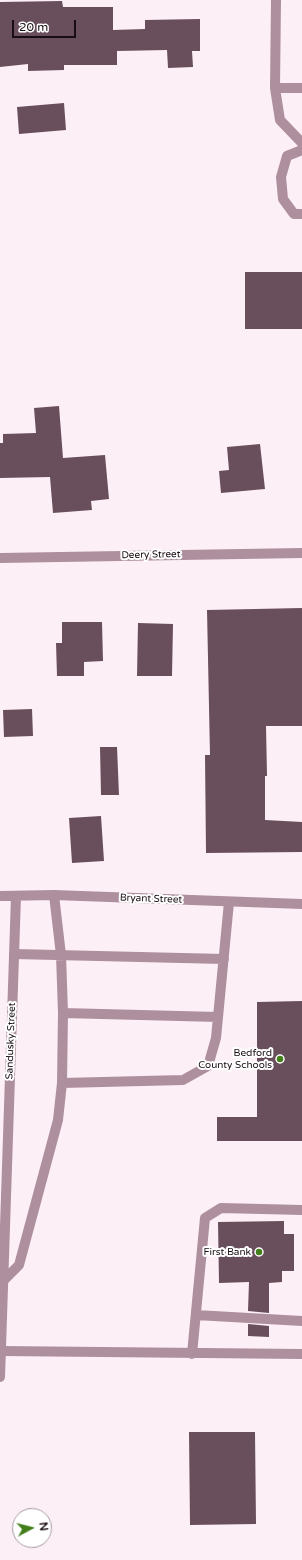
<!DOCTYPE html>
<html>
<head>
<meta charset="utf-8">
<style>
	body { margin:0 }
	#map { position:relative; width:302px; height:1560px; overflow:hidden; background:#fdeff6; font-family:"Varela Round",sans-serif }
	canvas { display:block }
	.north { position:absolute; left:12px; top:1508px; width:40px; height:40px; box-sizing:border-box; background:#fff; border:1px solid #a39ea1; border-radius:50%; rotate:83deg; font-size:11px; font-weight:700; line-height:16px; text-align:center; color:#180d13 }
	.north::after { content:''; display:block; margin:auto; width:14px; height:18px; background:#427f1b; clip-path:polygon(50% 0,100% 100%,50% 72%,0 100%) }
	.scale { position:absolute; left:12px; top:20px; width:64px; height:18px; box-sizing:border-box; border:2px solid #180d13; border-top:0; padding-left:5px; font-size:12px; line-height:14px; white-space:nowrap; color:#180d13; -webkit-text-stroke:3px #fff; paint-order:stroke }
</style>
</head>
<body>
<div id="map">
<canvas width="302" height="1560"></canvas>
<div class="north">N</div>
<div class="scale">20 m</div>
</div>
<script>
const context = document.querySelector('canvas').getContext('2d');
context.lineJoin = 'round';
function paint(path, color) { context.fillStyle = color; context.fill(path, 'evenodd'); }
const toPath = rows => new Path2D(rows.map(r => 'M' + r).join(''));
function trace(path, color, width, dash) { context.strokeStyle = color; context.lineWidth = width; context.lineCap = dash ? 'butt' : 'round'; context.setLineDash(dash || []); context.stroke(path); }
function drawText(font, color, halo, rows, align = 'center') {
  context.font = font + ' "Varela Round",sans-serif'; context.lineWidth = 4; context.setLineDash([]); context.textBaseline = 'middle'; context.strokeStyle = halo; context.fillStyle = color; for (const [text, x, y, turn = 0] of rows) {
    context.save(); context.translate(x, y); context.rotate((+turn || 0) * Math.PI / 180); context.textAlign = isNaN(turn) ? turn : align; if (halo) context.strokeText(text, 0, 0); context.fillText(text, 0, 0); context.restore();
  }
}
paint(toPath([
	[62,1,63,7,113,7,113,30,145,29,145,20,200,19,200,51,192,51,193,67,168,68,167,50,117,51,117,65,64,65,64,70,28,71,28,64,0,67,0,2],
	[64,103,66,130,19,134,17,107],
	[245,272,302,272,302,329,245,329],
	[59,406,63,458,105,455,109,499,91,501,92,510,53,513,50,477,0,478,0,443,3,443,3,434,36,433,34,408],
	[260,444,265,489,221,493,219,471,229,470,227,447],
	[302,608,302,726,266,726,267,776,265,776,265,820,302,822,302,852,206,853,205,755,210,755,207,610],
	[62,622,102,622,103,661,84,662,84,676,57,676,56,643,62,643],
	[138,623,173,624,172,676,137,676],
	[32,709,33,736,4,737,3,710],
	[100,747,117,747,119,795,101,795],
	[101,816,104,861,72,863,69,818],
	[302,1001,302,1141,217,1141,217,1117,257,1117,257,1002],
	[284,1221,284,1234,294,1234,294,1271,282,1271,282,1282,269,1283,269,1313,248,1311,249,1282,219,1283,218,1222],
	[248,1324,269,1326,269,1337,248,1336],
	[189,1432,255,1432,256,1524,190,1525]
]), '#694e5c');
trace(toPath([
	[276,0,275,88,280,120,302,143],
	[275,88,302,88],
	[302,150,287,156,281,177,283,199,294,214,302,214],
	[54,895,61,955,63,1013,218,1017],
	[14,954,224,959],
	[62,1083,63,1013],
	[3,1281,19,1265,58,1120,62,1083,183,1080,208,1066,216,1038,229,902],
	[196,1315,302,1321],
	[1,1351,302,1354],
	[192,1354,205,1218,221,1208,302,1210]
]), '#ad8f9e', 10);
trace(toPath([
	[0,558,302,553],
	[0,896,54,895,302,904],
	[0,1377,16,896]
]), '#ad8f9e', 10);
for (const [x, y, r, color] of [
	[280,1059,4,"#427f1b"],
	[259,1252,4,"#427f1b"]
]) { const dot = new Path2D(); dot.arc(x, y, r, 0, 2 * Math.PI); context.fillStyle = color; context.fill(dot); trace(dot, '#fff', 1.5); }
drawText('10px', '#180d13', '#fff', [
	["Deery Street",151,555,-1],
	["Bryant Street",151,899,2],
	["Sandusky Street",11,1041,-88]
]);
drawText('10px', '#180d13', '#fff', [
	["Bedford",272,1053],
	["County Schools",272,1065],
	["First Bank",251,1252]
], 'right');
</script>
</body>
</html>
